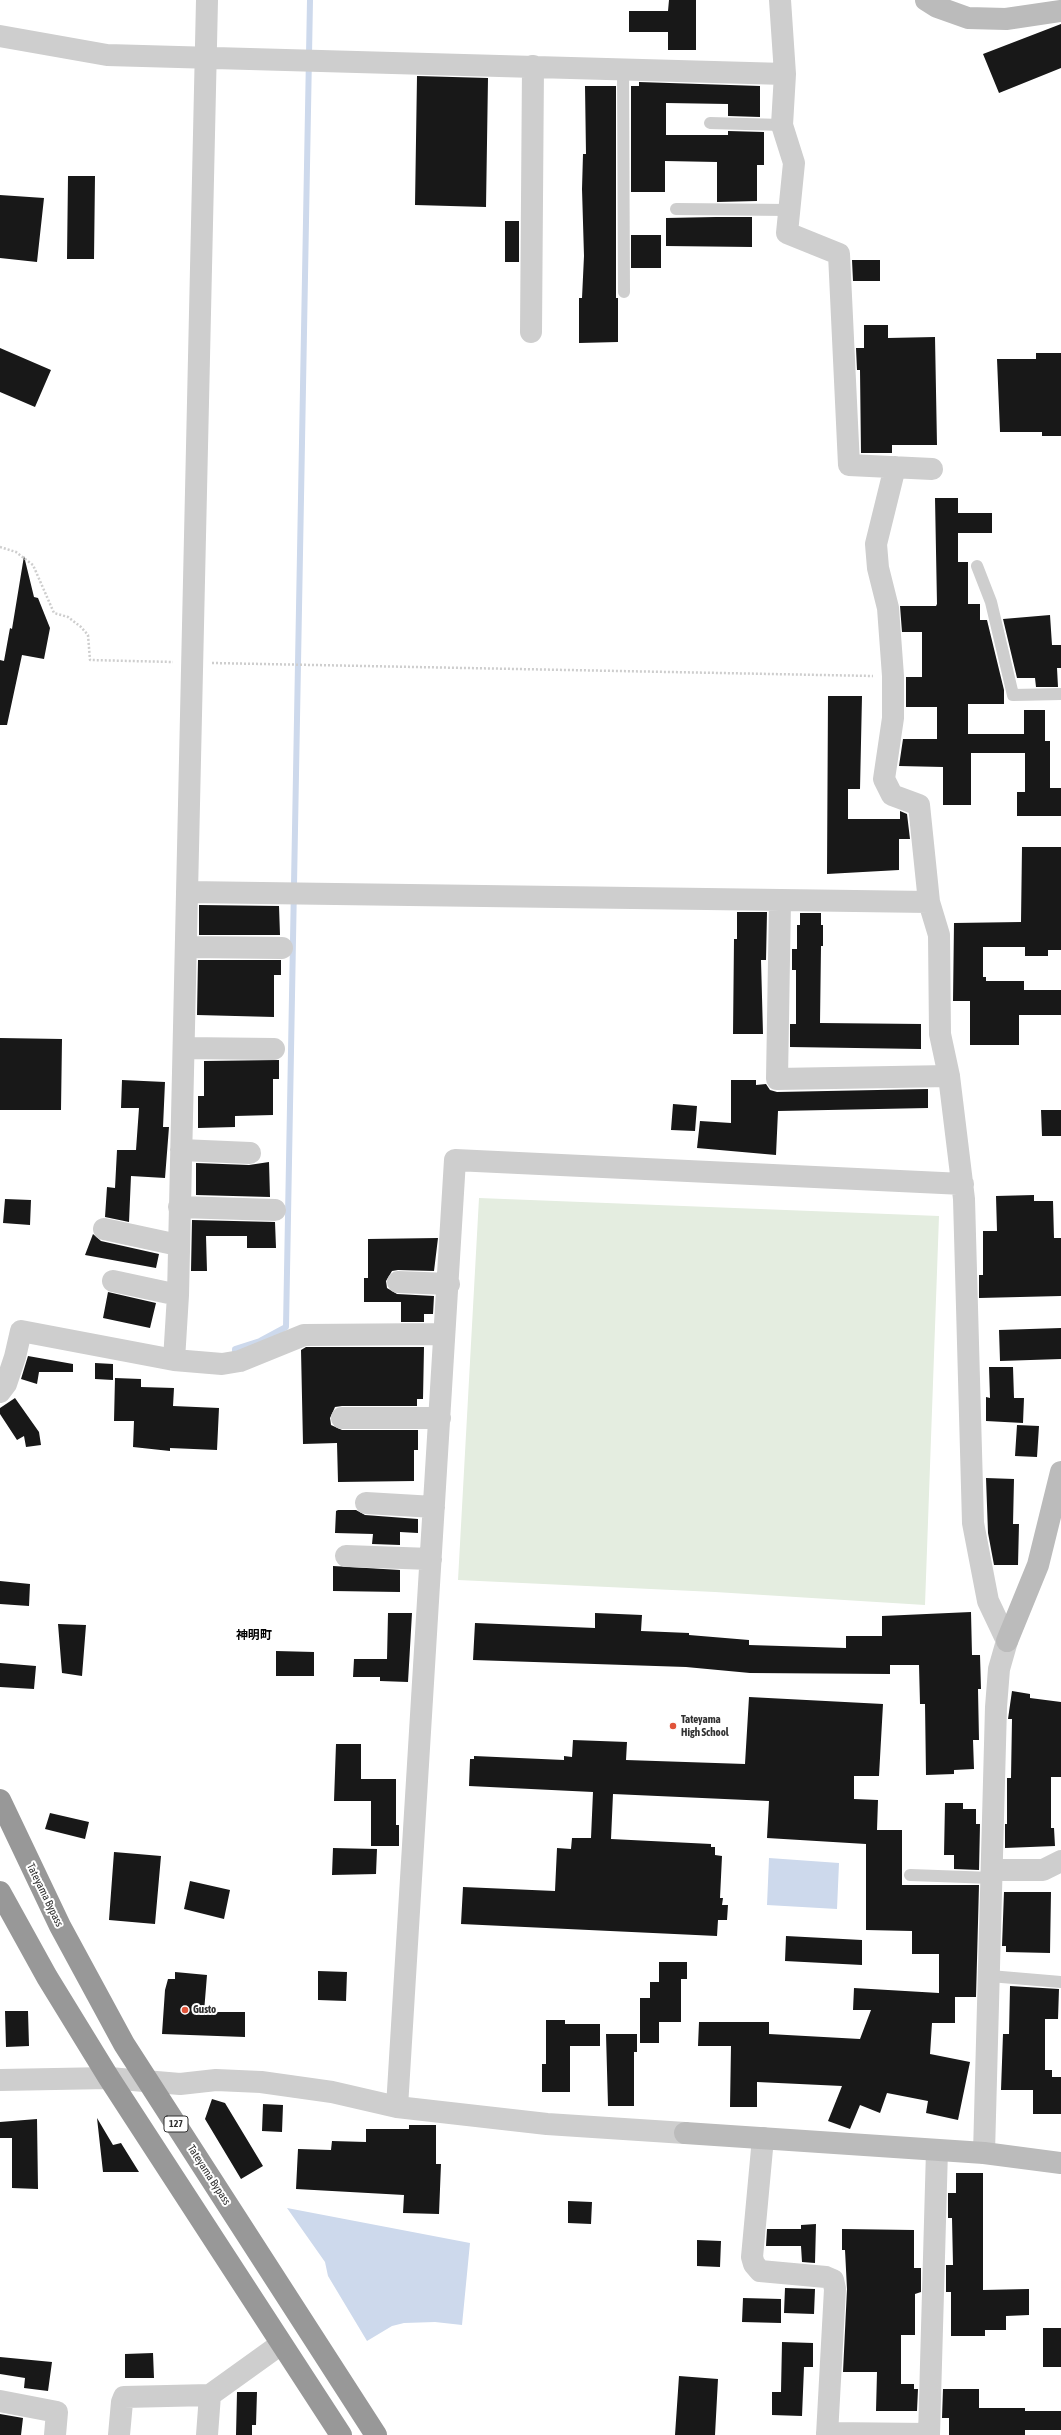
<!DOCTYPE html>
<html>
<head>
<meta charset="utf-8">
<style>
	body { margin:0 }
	canvas { display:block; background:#fff }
</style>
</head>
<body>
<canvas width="1061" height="2435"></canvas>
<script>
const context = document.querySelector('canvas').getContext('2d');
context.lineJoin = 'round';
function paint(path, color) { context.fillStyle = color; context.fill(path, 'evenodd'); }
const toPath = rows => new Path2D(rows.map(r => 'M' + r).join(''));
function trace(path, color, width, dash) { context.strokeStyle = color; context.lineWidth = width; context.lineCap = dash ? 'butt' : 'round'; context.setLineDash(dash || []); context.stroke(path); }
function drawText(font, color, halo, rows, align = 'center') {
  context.font = font + ' "Asap Condensed","Noto Sans JP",sans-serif'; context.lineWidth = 4; context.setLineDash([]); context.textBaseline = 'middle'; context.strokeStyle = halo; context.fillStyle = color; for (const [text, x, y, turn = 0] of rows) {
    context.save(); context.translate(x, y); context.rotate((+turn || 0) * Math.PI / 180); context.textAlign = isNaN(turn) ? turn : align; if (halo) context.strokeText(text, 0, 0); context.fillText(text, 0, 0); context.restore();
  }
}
paint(toPath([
	[479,1198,939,1216,925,1605,715,1592,458,1580]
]), '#e4ede0');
paint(toPath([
	[769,1858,839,1863,837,1909,767,1905],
	[287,2208,470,2243,462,2325,435,2322,404,2323,392,2326,367,2341,328,2276,325,2262]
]), '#cdd9ec');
trace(toPath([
	[235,1355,235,1349,260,1341,286,1327,310,0]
]), '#cdd9ec', 6);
paint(toPath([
	[669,0,696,0,696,50,668,50,668,32,629,32,629,11,668,11],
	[1061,24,1061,68,999,93,983,54],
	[417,76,488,78,486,207,415,205],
	[639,82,760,86,760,117,728,116,728,104,666,103,666,135,728,135,728,131,764,132,764,165,757,165,757,201,717,202,717,162,665,161,665,192,631,192,631,86,639,86],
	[585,86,616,86,616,298,618,298,618,342,579,343,579,298,582,298,584,256,582,189,583,154,586,154],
	[68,176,95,176,94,259,67,259],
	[0,195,44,198,37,262,0,258],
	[716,217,752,217,752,247,666,246,666,218],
	[505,221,519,221,519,262,505,262],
	[631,235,661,235,661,268,631,268],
	[852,260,880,260,880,281,853,281],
	[864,325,888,325,888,338,935,337,937,445,892,445,892,453,861,453,860,370,857,370,856,348,864,348],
	[0,348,51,370,35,407,0,392],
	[1036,353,1061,353,1061,436,1042,436,1042,432,1000,432,997,359,1036,359],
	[935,498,958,498,958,513,992,513,992,533,958,533,958,562,968,562,968,604,980,604,980,620,987,620,1004,690,1004,704,968,704,968,734,1024,734,1024,710,1045,710,1045,741,1050,741,1050,788,1061,788,1061,816,1017,816,1017,792,1025,792,1025,753,971,753,971,805,943,805,943,767,899,766,903,739,937,739,937,707,906,707,906,677,922,677,922,632,902,632,900,606,936,606,937,604],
	[24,556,34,597,38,598,50,628,44,659,22,655,7,725,0,725,0,660,4,661,10,628,12,629],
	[1050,615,1052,645,1061,645,1061,668,1057,668,1058,687,1036,687,1035,678,1017,678,1003,619],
	[828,696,862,696,860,789,848,789,848,819,900,819,900,811,907,814,910,839,899,839,899,870,827,874],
	[1022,847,1061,847,1061,950,1048,950,1048,956,1025,956,1025,947,983,947,983,977,986,977,986,981,1024,981,1024,990,1061,990,1061,1015,1019,1015,1019,1045,970,1045,970,1001,953,1001,954,923,1021,922],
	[199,905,279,906,280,935,199,935],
	[737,912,767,912,766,960,761,960,763,1034,733,1034,734,939,737,939],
	[800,913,821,913,821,925,823,925,823,946,821,946,820,1023,921,1024,921,1049,790,1047,790,1024,796,1024,796,970,792,970,792,949,797,949,797,925,800,925],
	[198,960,281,960,281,975,274,975,274,1017,197,1015],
	[0,1038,62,1039,61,1110,0,1110],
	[279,1060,279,1079,273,1079,273,1115,235,1116,235,1127,198,1128,198,1096,204,1096,204,1061],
	[122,1080,165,1082,163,1127,169,1127,165,1178,131,1176,129,1222,105,1217,107,1187,115,1188,117,1150,136,1150,139,1108,121,1108],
	[731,1080,756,1080,756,1085,766,1084,770,1090,777,1092,928,1089,928,1108,778,1111,776,1155,697,1148,700,1121,731,1123],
	[673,1104,697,1106,695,1131,671,1130],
	[1041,1110,1061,1110,1061,1136,1042,1136],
	[269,1162,270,1197,196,1195,196,1163,249,1165],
	[1034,1195,1034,1201,1053,1201,1054,1238,1061,1238,1061,1296,979,1298,979,1275,983,1275,983,1231,997,1231,996,1196],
	[5,1199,31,1200,30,1225,3,1223],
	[192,1220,275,1222,276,1248,247,1248,247,1236,206,1236,207,1271,191,1271],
	[93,1234,101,1241,159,1254,156,1268,85,1255],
	[438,1238,434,1271,398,1270,392,1271,386,1281,387,1288,397,1294,434,1296,433,1314,424,1314,424,1322,401,1322,401,1302,364,1302,364,1278,368,1278,368,1239],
	[108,1292,156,1303,150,1328,103,1318],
	[1061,1328,1061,1359,1000,1361,999,1330],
	[306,1347,424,1347,423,1399,417,1399,417,1406,342,1406,335,1407,330,1418,331,1425,342,1430,418,1430,418,1450,414,1450,414,1481,338,1482,337,1443,303,1444,301,1350],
	[28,1356,73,1364,73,1372,39,1372,37,1384,21,1379],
	[95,1363,113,1364,113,1380,95,1379],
	[989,1367,1013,1367,1014,1398,1024,1398,1023,1423,986,1421,986,1397,990,1398],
	[115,1378,141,1379,141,1387,174,1388,173,1406,219,1408,217,1450,170,1448,170,1451,133,1447,134,1421,114,1421],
	[15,1398,39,1432,41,1445,26,1447,24,1436,17,1440,0,1414,0,1408],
	[1017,1425,1039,1426,1037,1457,1015,1456],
	[986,1478,1014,1479,1013,1524,1019,1524,1018,1565,994,1565,988,1533],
	[338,1510,356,1510,365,1515,418,1519,418,1533,400,1532,400,1545,372,1544,373,1534,335,1533,336,1511],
	[333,1566,400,1570,400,1592,333,1591],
	[0,1581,30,1584,29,1606,0,1604],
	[971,1612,972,1655,980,1655,981,1689,978,1689,979,1740,973,1740,974,1769,954,1770,954,1774,926,1775,925,1704,920,1704,919,1665,890,1665,890,1674,750,1673,686,1667,473,1660,475,1623,595,1628,595,1613,642,1615,641,1631,689,1633,689,1635,749,1640,749,1645,846,1648,846,1636,882,1636,882,1616],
	[388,1613,412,1613,408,1682,380,1681,380,1677,353,1677,354,1659,387,1659],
	[58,1624,86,1625,82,1676,62,1673],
	[276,1651,314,1652,314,1676,276,1676],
	[0,1663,36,1666,34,1689,0,1687],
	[1012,1691,1030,1694,1030,1698,1061,1702,1061,1777,1051,1777,1051,1828,1054,1828,1055,1846,1005,1848,1005,1824,1007,1824,1007,1778,1011,1778,1012,1719,1008,1719],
	[749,1697,883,1704,879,1776,854,1776,854,1799,878,1800,877,1830,902,1830,902,1885,979,1885,976,1997,955,1997,955,2023,932,2023,930,2054,970,2062,958,2120,926,2113,928,2101,887,2093,880,2113,860,2105,850,2129,828,2121,842,2086,757,2082,757,2107,730,2107,731,2046,698,2046,699,2022,769,2022,769,2034,860,2039,871,2010,853,2010,854,1988,939,1993,939,1954,912,1954,912,1931,866,1930,866,1844,767,1838,769,1801,613,1794,611,1839,711,1844,711,1847,715,1847,715,1855,722,1856,720,1898,723,1898,722,1905,728,1905,727,1920,718,1920,717,1936,461,1924,463,1887,555,1891,557,1848,571,1849,572,1838,591,1838,593,1792,469,1786,470,1759,474,1759,474,1756,564,1760,564,1756,572,1757,573,1740,627,1742,626,1760,745,1764],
	[336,1744,361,1744,361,1779,396,1779,396,1825,399,1825,399,1846,371,1846,371,1801,334,1801],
	[945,1803,963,1803,963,1809,976,1809,976,1824,980,1824,979,1870,954,1869,954,1855,944,1855],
	[50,1813,89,1822,85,1839,45,1829],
	[333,1848,377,1849,376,1874,332,1875],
	[114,1852,161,1856,155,1924,109,1920],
	[190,1881,230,1890,224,1919,184,1909],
	[1004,1892,1051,1892,1050,1953,1006,1952,1006,1946,1002,1946],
	[786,1936,862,1940,862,1965,785,1961],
	[659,1962,687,1962,687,1979,681,1979,681,2022,659,2022,659,2043,640,2043,640,1998,650,1998,650,1982,659,1982],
	[318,1971,347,1972,346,2001,318,2000],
	[175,1972,207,1975,204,2012,245,2012,245,2037,162,2034,165,1990,168,1979,175,1979],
	[1010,1986,1059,1989,1058,2019,1045,2019,1045,2070,1052,2070,1052,2077,1061,2077,1061,2114,1033,2114,1033,2090,1001,2090,1003,2034,1009,2034],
	[5,2011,28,2011,29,2046,6,2047],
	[546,2020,565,2020,565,2024,600,2024,600,2046,570,2046,570,2092,542,2092,542,2064,546,2064],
	[606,2034,637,2034,637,2052,634,2052,634,2106,608,2106],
	[212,2099,225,2103,263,2166,241,2179,205,2119],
	[263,2104,283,2105,282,2132,262,2131],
	[97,2118,113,2145,121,2143,139,2172,103,2172],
	[37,2119,38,2189,12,2188,12,2138,0,2138,0,2122],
	[409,2125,436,2125,436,2164,441,2164,439,2214,403,2213,404,2195,296,2189,298,2149,331,2150,332,2141,366,2142,366,2129,409,2129],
	[956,2173,983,2173,983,2290,1029,2289,1029,2315,1006,2316,1006,2330,985,2330,985,2336,951,2336,951,2292,946,2292,946,2265,953,2265,952,2218,948,2218,948,2193,956,2193],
	[568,2201,592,2202,591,2224,568,2223],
	[816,2224,815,2263,802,2262,801,2246,766,2246,767,2229,801,2229,801,2225],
	[842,2229,914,2230,914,2268,921,2268,921,2292,915,2294,915,2335,901,2335,901,2384,914,2384,914,2389,918,2389,917,2411,876,2411,877,2372,843,2372,847,2289,845,2250,842,2250],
	[697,2240,721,2241,720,2267,697,2266],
	[785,2288,815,2289,814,2314,784,2313],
	[743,2298,781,2299,781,2323,742,2322],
	[1043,2328,1061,2328,1061,2367,1043,2367],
	[782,2342,813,2343,813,2367,804,2367,802,2416,772,2415,772,2392,781,2392],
	[153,2353,154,2378,125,2378,125,2354],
	[0,2357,52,2362,48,2391,24,2388,25,2378,0,2374],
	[679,2376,718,2379,715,2435,675,2435],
	[943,2389,979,2389,979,2408,1025,2408,1025,2411,1061,2411,1061,2430,1025,2430,1025,2435,949,2435,949,2418,942,2418],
	[237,2392,257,2392,256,2425,252,2425,252,2435,236,2435],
	[0,2414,23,2418,21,2435,0,2435]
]), '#181818');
trace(toPath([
	[0,547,16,552,33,565,54,613,68,617,81,627,88,635,90,660,173,662],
	[212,663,873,676]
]), '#cecece', 2.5, [2, 2]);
trace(toPath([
	[623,68,624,292],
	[710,123,782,125],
	[676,209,789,210],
	[977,566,991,602,1013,695,1061,694],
	[910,1875,993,1878],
	[990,1976,1061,1982]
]), '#cecece', 12);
trace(toPath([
	[780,0,785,74,782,125,794,163,787,233,839,254,849,465,932,469],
	[0,36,107,55,785,74],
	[531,332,533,66],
	[895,467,876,544,878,568,888,608,893,676,893,718,884,779,892,795,919,805,929,902,939,935,940,1034,949,1076,964,1199,973,1523,988,1601,1007,1641,999,1669,996,1707,984,2153],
	[187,892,929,902],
	[780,900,777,1079,949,1076],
	[187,947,282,948],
	[184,1048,274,1049],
	[181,1150,250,1153],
	[179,1207,275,1210],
	[104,1229,178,1245],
	[113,1281,178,1295],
	[398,1282,449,1284],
	[174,1360,178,1295,207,0],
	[0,1392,6,1384,15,1357,21,1331,174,1360,222,1364,240,1361,304,1335,444,1334],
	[342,1418,440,1418],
	[366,1503,434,1507],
	[346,1556,431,1559],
	[993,1870,1043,1870,1061,1861],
	[0,2080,109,2078,180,2084,216,2080,261,2082,332,2092,397,2107,547,2124,685,2133],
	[397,2107,455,1160,963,1184],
	[763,2138,752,2257,754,2264,760,2271,826,2277,833,2280,835,2289,827,2435],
	[0,2401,57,2412,55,2435],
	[827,2433,929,2434],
	[119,2435,122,2402,124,2397,210,2395],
	[207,2435,210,2395,281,2344],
	[929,2435,937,2150]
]), '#cecece', 22);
trace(toPath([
	[926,0,937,7,968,18,1006,19,1061,11],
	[1007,1641,1038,1565,1061,1472],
	[685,2133,984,2153,1061,2163]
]), '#bbb', 22);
trace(toPath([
	[0,1800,60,1926,124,2044,376,2435],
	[0,1892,47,1977,109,2078,341,2435]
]), '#989898', 22);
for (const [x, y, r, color] of [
	[673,1726,4,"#e1543a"],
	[185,2010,4,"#e1543a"]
]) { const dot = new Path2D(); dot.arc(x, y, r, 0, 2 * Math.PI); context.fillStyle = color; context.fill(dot); trace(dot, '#fff', 1.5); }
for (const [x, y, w] of [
	[176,2124,24]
]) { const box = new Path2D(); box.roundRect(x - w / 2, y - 8, w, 16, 3); context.fillStyle = '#fff'; context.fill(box); trace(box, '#313131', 1); }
drawText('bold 10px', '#313131', null, [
	["127",176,2124]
]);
drawText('bold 11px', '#313131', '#fff', [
	["Tateyama",681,1720],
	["High School",681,1733],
	["Gusto",193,2010]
], 'left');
drawText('11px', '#313131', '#fff', [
	["Tateyama Bypass",45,1895,64],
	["Tateyama Bypass",209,2175,57]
]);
drawText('bold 12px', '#000', '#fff', [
	["神明町",254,1635]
]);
</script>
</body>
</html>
